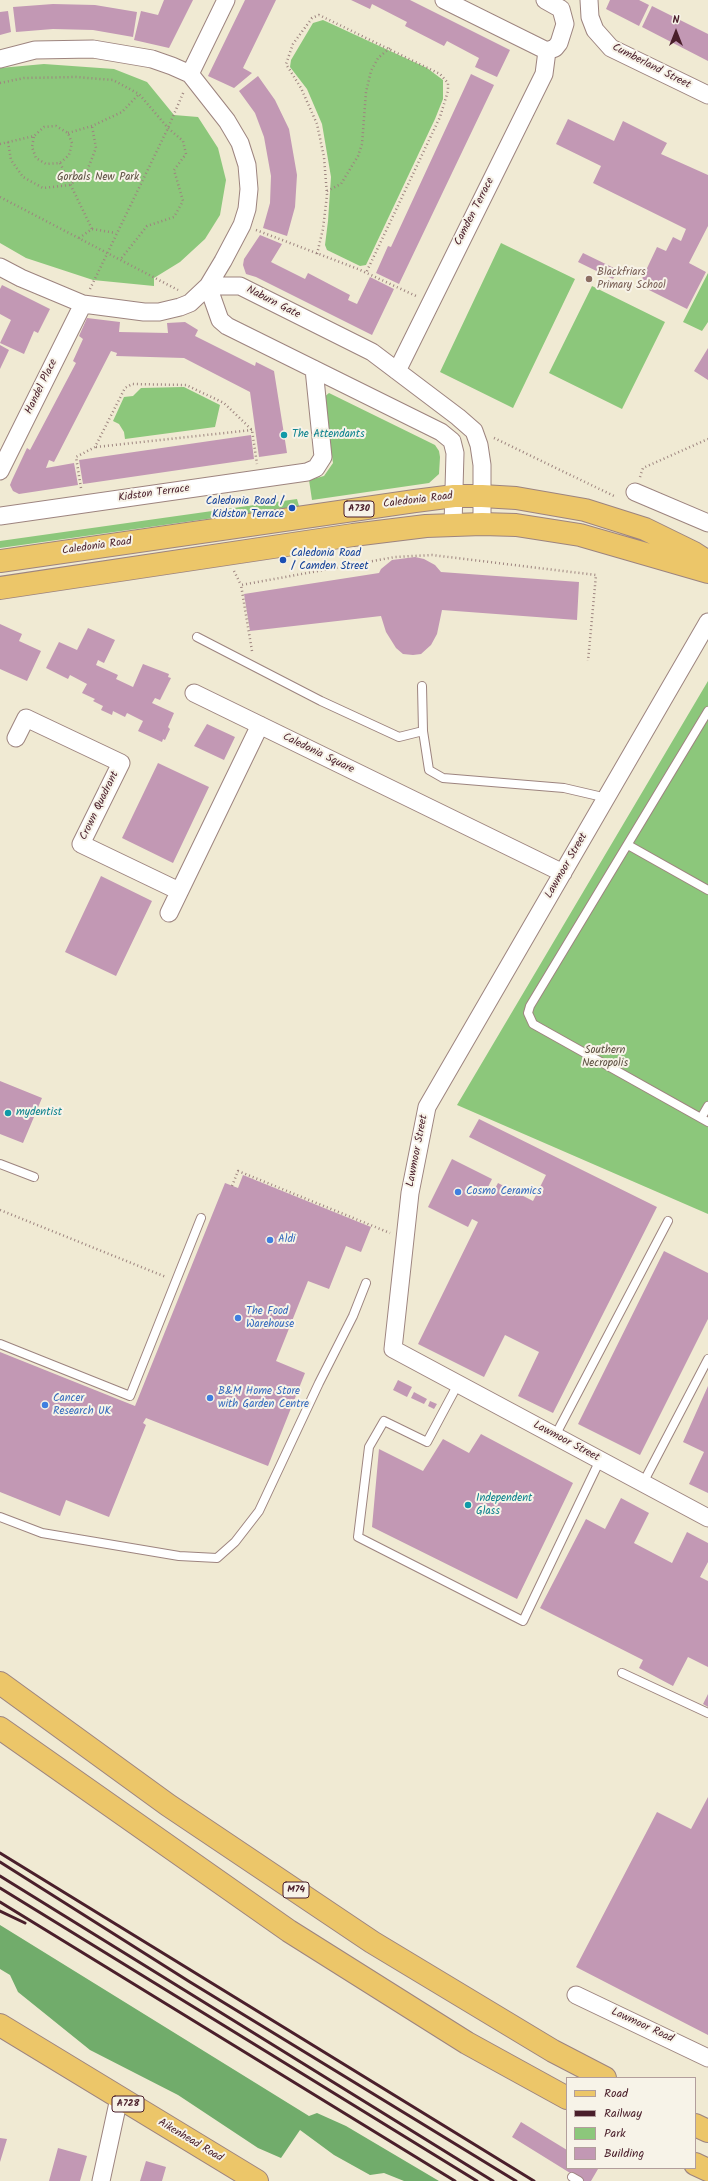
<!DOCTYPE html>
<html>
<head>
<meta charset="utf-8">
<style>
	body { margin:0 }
	#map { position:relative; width:708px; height:2181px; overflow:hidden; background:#f0ead3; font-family:Kalam,sans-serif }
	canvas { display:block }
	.legend { position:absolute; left:566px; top:2077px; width:130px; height:92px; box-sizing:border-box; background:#f7f3e8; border:1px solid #b29e9c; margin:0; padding:5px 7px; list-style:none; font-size:12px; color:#4a1f2b }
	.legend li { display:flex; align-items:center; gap:8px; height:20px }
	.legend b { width:20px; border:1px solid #b29e9c }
	.north { position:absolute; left:656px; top:12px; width:40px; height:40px; -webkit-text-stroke:3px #f7f3e8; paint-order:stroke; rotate:0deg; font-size:11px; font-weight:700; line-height:16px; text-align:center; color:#4a1f2b }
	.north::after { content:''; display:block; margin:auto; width:14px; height:18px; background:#4a1f2b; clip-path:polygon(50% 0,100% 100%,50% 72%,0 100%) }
</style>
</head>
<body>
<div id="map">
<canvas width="708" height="2181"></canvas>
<ul class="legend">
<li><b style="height:5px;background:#ecc669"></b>Road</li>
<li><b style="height:5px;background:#4a1f2b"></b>Railway</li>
<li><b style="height:11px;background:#8cc77b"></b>Park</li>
<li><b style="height:11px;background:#c298b4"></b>Building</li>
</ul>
<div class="north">N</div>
</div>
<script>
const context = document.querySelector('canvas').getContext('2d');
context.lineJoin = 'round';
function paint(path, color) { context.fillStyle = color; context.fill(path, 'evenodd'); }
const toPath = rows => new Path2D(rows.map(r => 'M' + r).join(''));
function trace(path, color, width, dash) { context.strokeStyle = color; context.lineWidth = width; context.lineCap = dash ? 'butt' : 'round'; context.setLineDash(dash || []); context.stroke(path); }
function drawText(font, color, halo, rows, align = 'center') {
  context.font = font + ' Kalam,sans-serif'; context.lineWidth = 4; context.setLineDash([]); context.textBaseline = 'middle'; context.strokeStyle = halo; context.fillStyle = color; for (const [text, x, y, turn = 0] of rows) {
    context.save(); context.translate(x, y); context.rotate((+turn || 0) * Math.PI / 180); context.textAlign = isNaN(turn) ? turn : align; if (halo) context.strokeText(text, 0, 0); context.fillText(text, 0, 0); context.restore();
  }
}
paint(toPath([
	[323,20,427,68,443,80,443,99,435,119,366,265,360,266,327,250,325,245,328,221,331,177,322,124,307,89,290,67,291,60,313,23],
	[44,64,114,69,147,82,174,115,198,117,218,148,226,180,220,215,205,239,180,262,154,278,154,286,93,280,26,258,0,243,0,68],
	[501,243,575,279,513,408,440,372],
	[708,273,708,322,702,331,683,322],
	[592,286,665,322,622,409,549,373],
	[184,387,220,405,215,427,125,439,124,432,119,424,113,421,124,397,133,396,141,388],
	[329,393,435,445,439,451,440,457,439,474,429,483,312,500,309,480,324,476,333,463,323,398],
	[297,499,299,506,0,548,0,541],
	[708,681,708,1214,457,1105]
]), '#8cc77b');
paint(toPath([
	[0,1925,309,2116,317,2113,346,2126,439,2181,404,2181,384,2173,370,2175,334,2155,300,2130,281,2158,258,2148,178,2095,90,2050,18,1992,10,1975,0,1969]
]), '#71ac6b');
paint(toPath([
	[164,0,193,0,169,48,134,40,141,11,158,15],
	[245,0,276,0,243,68,252,73,234,88,208,76],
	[351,0,410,0,510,50,497,77,475,67,479,58,447,41,444,46,405,26,407,22,372,4,370,9],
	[610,0,639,0,649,5,639,26,606,9],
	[53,4,95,5,137,12,133,37,93,30,53,29,16,32,13,7],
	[652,6,708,34,708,61,642,27],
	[8,11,11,32,0,35,0,12],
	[471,74,494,85,399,284,376,273,388,246,391,247],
	[258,76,275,100,289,129,297,175,295,207,287,236,263,228,270,203,271,176,264,137,255,113,239,91],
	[568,119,614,141,623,121,667,143,661,154,708,175,708,226,689,263,706,272,687,309,639,285,657,247,666,251,673,237,681,241,686,229,593,183,601,166,556,144],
	[260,235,282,244,271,262,305,279,308,273,350,295,348,300,357,304,370,277,394,289,372,335,256,277,246,274,243,265,244,259],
	[583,253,618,270,613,279,578,262],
	[2,285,50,309,38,333,34,331,24,354,0,343,11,320,0,314,0,289],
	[87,318,120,322,119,332,168,333,167,323,185,322,198,330,195,336,255,366,256,362,274,371,287,453,259,457,250,392,184,358,116,356,117,353,111,351,54,462,49,460,46,468,74,463,78,485,19,494,13,491,10,485,12,480,27,448,30,450,76,363,73,361,83,339,79,336],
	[0,345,9,350,0,369],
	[708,348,708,380,694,371],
	[251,435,254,459,83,484,79,460],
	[415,557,424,559,435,565,441,572,579,582,577,620,442,610,437,634,431,645,421,654,413,655,403,654,396,648,386,632,381,616,250,631,244,594,379,573,381,569,392,560],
	[0,624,22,634,19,641,41,651,27,681,0,669],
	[88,628,115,640,104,663,98,660,96,665,118,675,116,679,133,687,143,664,169,674,168,677,171,678,160,700,155,698,152,703,174,713,168,727,170,729,165,740,163,739,162,742,138,731,143,721,127,713,125,717,113,711,112,715,101,710,103,706,93,701,95,699,82,693,87,684,70,675,68,679,46,668,59,642,77,650],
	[207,724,235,737,224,760,194,746],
	[158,763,209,787,173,863,122,838],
	[101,876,152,901,116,976,65,952],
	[0,1081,42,1098,23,1143,0,1134],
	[479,1119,657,1207,553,1413,518,1396,539,1352,505,1335,484,1377,418,1344,478,1222,472,1219,468,1227,428,1207,452,1159,492,1179,486,1191,492,1194,498,1183,533,1201,546,1175,469,1137],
	[243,1175,371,1227,361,1252,346,1246,329,1289,308,1281,276,1361,305,1373,268,1466,146,1418,143,1423,146,1425,109,1517,66,1500,60,1516,0,1492,0,1352,135,1406,225,1183,238,1188],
	[664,1251,708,1273,708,1319,640,1455,578,1424],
	[398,1380,412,1387,407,1397,393,1390],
	[708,1386,708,1493,689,1484,704,1452,683,1442],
	[414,1392,427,1399,424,1404,411,1398],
	[430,1401,437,1404,434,1409,428,1406],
	[481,1434,573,1483,517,1599,372,1527,379,1449,423,1471,443,1439,469,1453],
	[621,1498,649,1513,634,1543,672,1563,687,1532,708,1543,708,1562,700,1577,708,1581,708,1667,688,1657,673,1686,639,1668,643,1660,540,1608,586,1519,605,1529],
	[708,1694,708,1707,703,1704],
	[708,1797,708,2035,576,1967,657,1812,691,1829],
	[521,2122,567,2150,567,2168,598,2169,591,2181,583,2181,512,2137],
	[0,2138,7,2139,0,2162],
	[58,2148,87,2156,80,2181,49,2181],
	[146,2161,166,2167,162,2181,140,2181]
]), '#c298b4');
const lane = toPath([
	[197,637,321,701,399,737,423,731,422,686],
	[708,711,530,1006,528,1013,533,1024,708,1122],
	[423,731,429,770,443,778,564,788,607,798],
	[628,845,708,890],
	[701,1118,708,1106],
	[0,1164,34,1177],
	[0,1344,130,1396,201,1218],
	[458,1384,427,1442,384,1421,369,1447,358,1537,523,1621,600,1460],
	[555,1436,668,1221],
	[643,1483,708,1359],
	[0,1517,42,1533,179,1556,217,1558,235,1542,259,1511,319,1383,353,1316,366,1283],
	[622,1673,708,1713],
	[572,2177,579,2181]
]);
const street = toPath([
	[444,0,547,51],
	[545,0,561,9,565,24,559,43,555,48,547,51],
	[589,0,590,17,595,30,611,48,708,95],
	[0,59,35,50,93,49,152,59,172,66,190,74,227,121,240,143,247,165,249,189,247,209,242,225,223,261,208,286,190,303,180,307,159,312,144,312,83,304,21,278,0,267],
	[190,74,226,0],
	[397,371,544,74,547,51],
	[0,471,83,304],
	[635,492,708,523],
	[0,516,307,472,316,468,323,457,314,369],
	[453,525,455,453,452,441,441,432,227,326,220,320,208,286,240,286,372,352,458,417,474,431,479,445,482,465,482,524],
	[708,622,427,1107,410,1193,393,1349,708,1518],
	[194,693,563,873],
	[16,738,26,718,121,763,81,844,179,891],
	[169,913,260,725],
	[576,1995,708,2058],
	[101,2181,119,2098]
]);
const primary = toPath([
	[0,561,415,501,454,496,482,496,516,498,585,510,645,529,694,553,708,562],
	[0,588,353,535,426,526,482,524,516,525,580,535,708,572],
	[0,2025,257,2181]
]);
const highway = toPath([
	[0,1683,168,1805,372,1942,553,2051,605,2078],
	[0,1728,289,1931,467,2043,567,2098],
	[695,2125,708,2131],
	[695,2164,708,2170]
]);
trace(lane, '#9d847f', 10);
trace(street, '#9d847f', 19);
trace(primary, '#9d847f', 24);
trace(highway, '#9d847f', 24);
trace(toPath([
	[0,83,24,78,76,77,113,80,139,94,168,128,183,141,186,154,174,170,183,201,174,217,147,226,120,260],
	[68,133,92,126,122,112,139,94],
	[8,142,11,160,23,177,43,188,70,185,87,171,96,148,92,126],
	[0,144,34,136,44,127,56,126,68,133,72,143,69,155,60,163,46,164,36,158,32,147,34,136],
	[60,163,92,229],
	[327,191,341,184,358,156,362,144,366,92,371,71,378,58,390,48],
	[0,197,178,290],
	[256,230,358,269,416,296],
	[79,238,92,229,116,233],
	[317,254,323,229,327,195,324,157,317,124,301,88,286,64,293,44,312,18,319,15,440,74,448,83,448,91,440,117,366,273],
	[90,289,168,128,184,91],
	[494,438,616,497],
	[96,447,252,430],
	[640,477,643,468,708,439],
	[81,488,76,457,95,447,125,388,132,384,186,385,224,403,252,430,257,464],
	[234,571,241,585],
	[252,651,241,585,395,557,432,555,596,575,588,661],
	[232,1186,238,1171,390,1233],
	[0,1210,166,1277]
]), '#9d847f', 2.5, [1, 3]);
trace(lane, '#fff', 8);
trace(street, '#fff', 17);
trace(primary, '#ecc669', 22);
trace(highway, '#ecc669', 22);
trace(toPath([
	[0,1853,534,2181],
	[0,1862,190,1982,516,2181],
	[0,1876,493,2181],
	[0,1888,477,2181],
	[0,1902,455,2181],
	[0,1911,25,1923]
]), '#4a1f2b', 3);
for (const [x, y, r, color] of [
	[589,279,4,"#8d6e63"],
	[284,435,4,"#0f9aa8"],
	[292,508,4,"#1a4fb4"],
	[283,560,4,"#1a4fb4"],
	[8,1113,4,"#0f9aa8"],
	[458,1192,4,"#3f7fe0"],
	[270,1240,4,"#3f7fe0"],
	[238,1318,4,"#3f7fe0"],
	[210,1398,4,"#3f7fe0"],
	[45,1405,4,"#3f7fe0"],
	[468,1505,4,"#0f9aa8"]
]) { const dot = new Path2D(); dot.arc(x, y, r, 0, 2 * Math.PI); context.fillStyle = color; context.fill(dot); trace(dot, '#f7f3e8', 1.5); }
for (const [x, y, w] of [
	[359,509,30],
	[296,1890,26],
	[128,2104,32]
]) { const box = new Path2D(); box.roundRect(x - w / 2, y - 8, w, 16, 3); context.fillStyle = '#f7f3e8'; context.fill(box); trace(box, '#4a1f2b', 1); }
drawText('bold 10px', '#4a1f2b', null, [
	["A730",359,509],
	["M74",296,1890],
	["A728",128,2104]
]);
drawText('11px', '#4a1f2b', '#f7f3e8', [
	["Cumberland Street",651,67,27],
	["Camden Terrace",475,212,-63],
	["Naburn Gate",273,303,27],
	["Handel Place",42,387,-64],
	["Kidston Terrace",154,494,-8],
	["Caledonia Road",418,501,-7],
	["Caledonia Road",97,547,-8],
	["Caledonia Square",318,754,26],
	["Crown Quadrant",100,806,-64],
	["Lawmoor Street",567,866,-60],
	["Lawmoor Street",418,1151,-79],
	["Lawmoor Street",566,1442,28],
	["Lawmoor Road",642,2026,25],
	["Aikenhead Road",190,2141,31]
]);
drawText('11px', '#5e5143', '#f7f3e8', [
	["Gorbals New Park",98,178],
	["Southern",605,1051],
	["Necropolis",605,1064]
]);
drawText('11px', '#785e54', '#f7f3e8', [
	["Blackfriars",597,273],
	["Primary School",597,286]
], 'left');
drawText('11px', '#0d838f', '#f7f3e8', [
	["The Attendants",292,435],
	["mydentist",16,1113],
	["Independent",476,1499],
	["Glass",476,1512]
], 'left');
drawText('11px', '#164399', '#f7f3e8', [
	["Caledonia Road /",284,502],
	["Kidston Terrace",284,515],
	["Caledonia Road",291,554,"left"],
	["/ Camden Street",291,567,"left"]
], 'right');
drawText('11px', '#366cbe', '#f7f3e8', [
	["Cosmo Ceramics",466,1192],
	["Aldi",278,1240],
	["The Food",246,1312],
	["Warehouse",246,1325],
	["B&M Home Store",218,1392],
	["with Garden Centre",218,1405],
	["Cancer",53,1399],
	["Research UK",53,1412]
], 'left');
</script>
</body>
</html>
